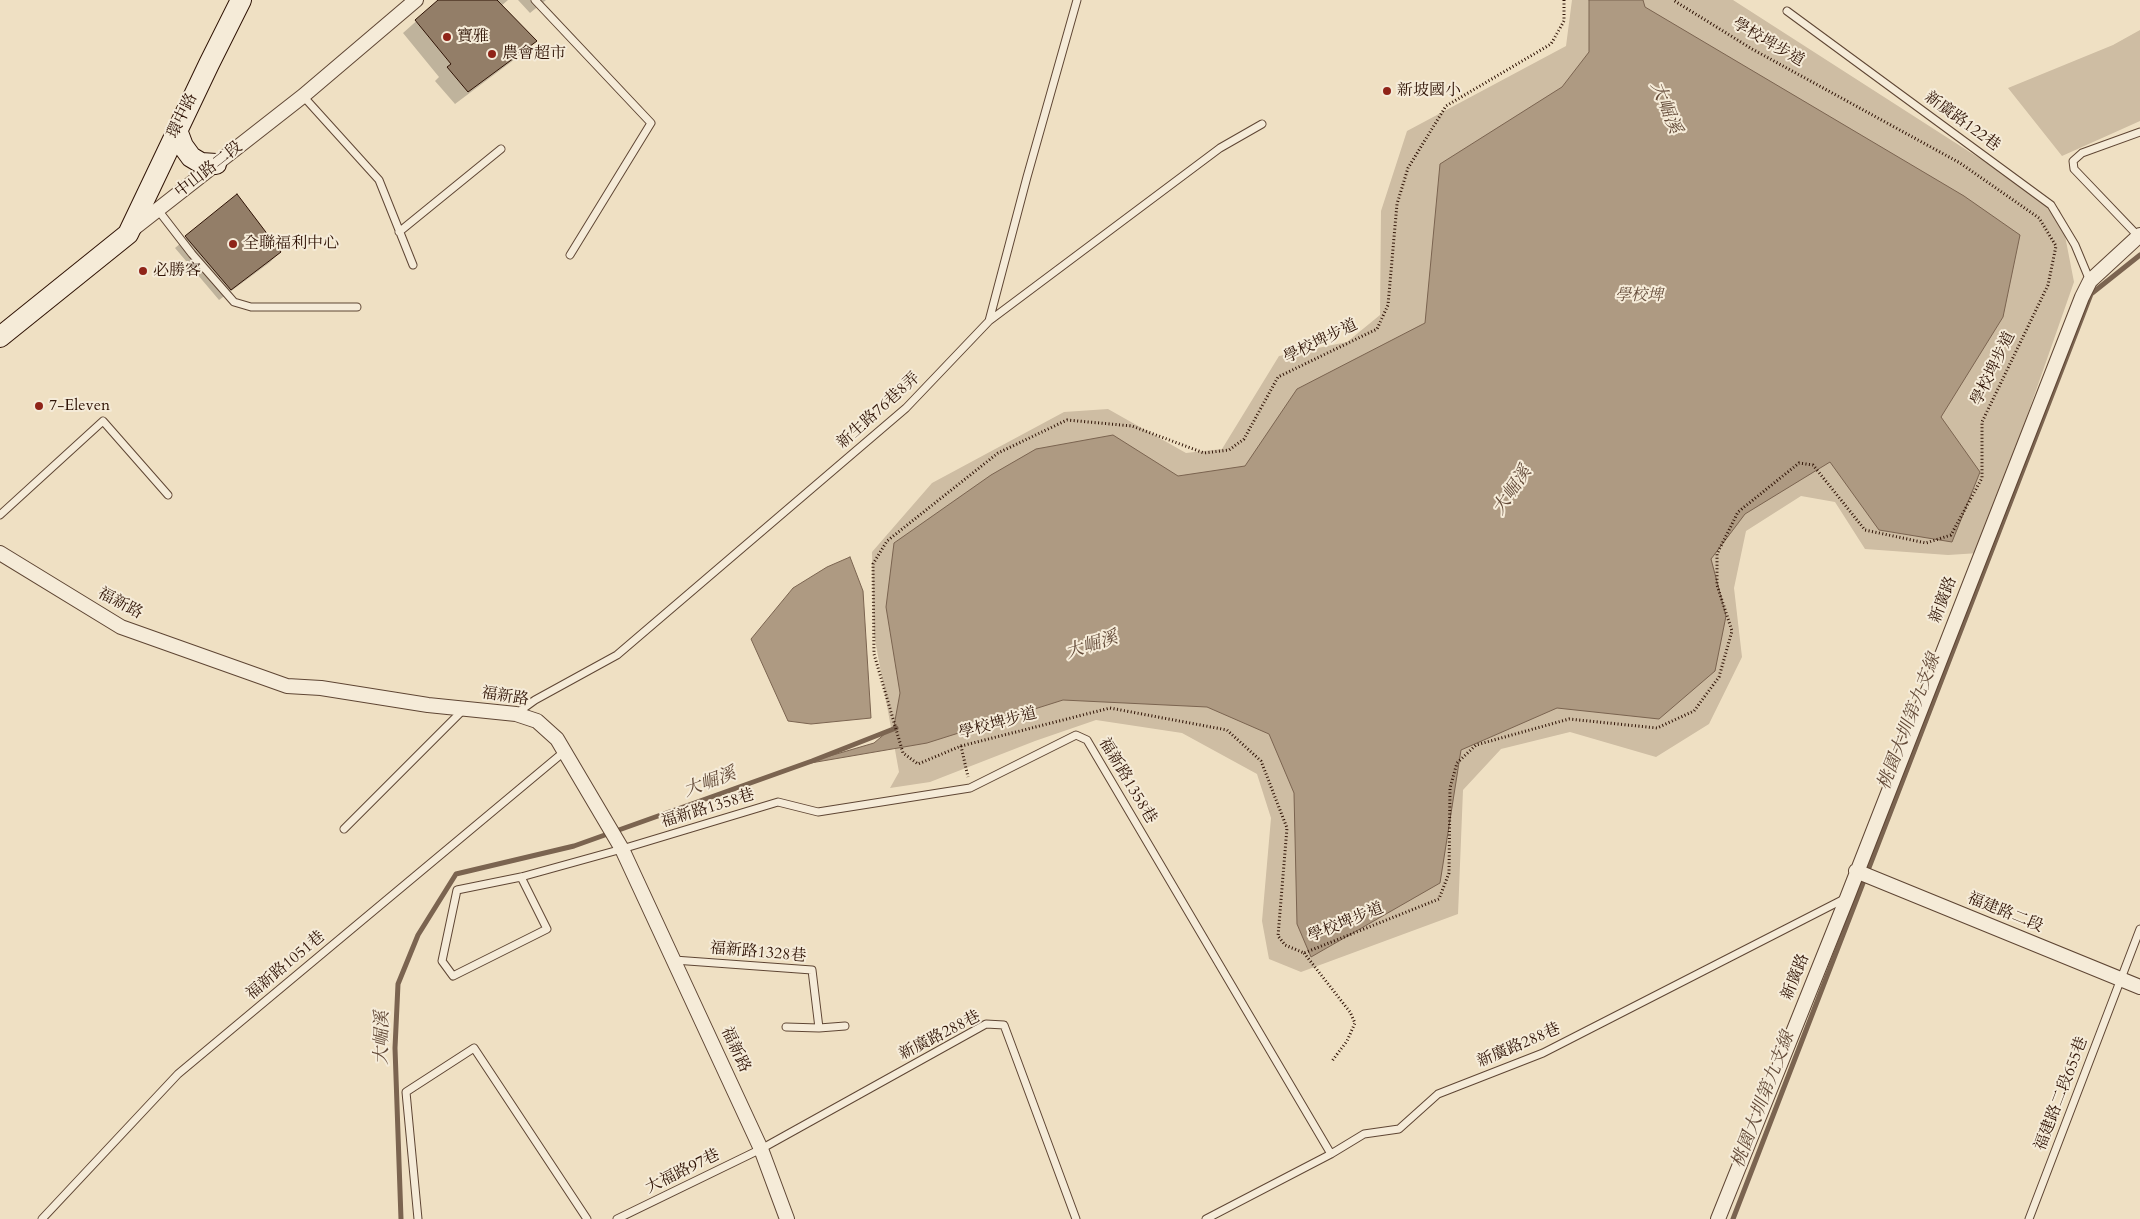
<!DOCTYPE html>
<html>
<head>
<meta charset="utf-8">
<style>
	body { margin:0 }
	canvas { display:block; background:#efe0c3 }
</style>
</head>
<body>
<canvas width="2140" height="1219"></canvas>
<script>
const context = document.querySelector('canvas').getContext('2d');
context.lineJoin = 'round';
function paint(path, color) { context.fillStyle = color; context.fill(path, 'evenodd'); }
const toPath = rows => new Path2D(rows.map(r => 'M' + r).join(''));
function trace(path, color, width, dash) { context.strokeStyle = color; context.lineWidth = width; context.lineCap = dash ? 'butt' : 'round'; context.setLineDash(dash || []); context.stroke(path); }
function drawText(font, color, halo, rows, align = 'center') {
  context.font = font + ' Cardo,"Noto Serif TC",serif'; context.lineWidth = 4; context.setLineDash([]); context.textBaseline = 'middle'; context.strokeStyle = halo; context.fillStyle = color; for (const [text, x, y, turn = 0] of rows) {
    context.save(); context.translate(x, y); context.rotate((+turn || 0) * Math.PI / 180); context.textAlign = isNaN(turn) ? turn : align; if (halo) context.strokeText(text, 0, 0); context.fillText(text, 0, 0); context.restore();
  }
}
paint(toPath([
	[1572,0,1733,0,2060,210,2074,282,1979,553,1948,555,1865,549,1835,502,1801,496,1746,531,1734,588,1742,657,1709,724,1656,757,1570,732,1501,749,1463,790,1458,914,1301,972,1269,959,1262,921,1271,818,1257,774,1182,733,1096,720,1035,741,930,782,890,788,899,772,874,634,872,552,932,483,1064,412,1108,409,1186,453,1222,449,1279,356,1347,342,1380,315,1381,211,1407,131,1566,46],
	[2140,30,2140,121,2062,156,2008,88,2113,45]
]), '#cebda3');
const water = toPath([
	[1589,0,1643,0,1645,7,1964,196,2020,235,2003,317,1941,417,1980,472,1952,542,1879,530,1830,462,1745,514,1711,559,1726,616,1715,671,1659,719,1557,708,1461,750,1440,883,1311,957,1297,924,1294,793,1269,734,1207,707,1063,700,927,743,799,765,874,743,894,726,900,693,886,607,894,543,991,475,1036,449,1113,435,1178,476,1245,466,1297,389,1425,323,1440,164,1562,87,1589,52,1589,0],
	[850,557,863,591,871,718,811,724,788,721,751,639,793,588,827,567,850,557]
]);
paint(water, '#ae9a82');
trace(water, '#7b6450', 1);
paint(toPath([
	[440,0,508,0,501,6,536,41,523,53,455,104,435,81,439,77,403,33],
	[518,0,546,0,530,13],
	[236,196,280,252,269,263,219,300,175,248]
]), '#0003');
trace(toPath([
	[401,1219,395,1048,398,984,418,935,456,874,574,846,812,761,896,728],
	[1733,1219,2091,294,2140,255]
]), '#7b6450', 5);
const building = toPath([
	[438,0,497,0,537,41,468,92,447,67,451,64,415,20,438,0],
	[237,194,281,252,231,290,185,236,237,194]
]);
paint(building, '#937e68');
trace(building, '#2f1305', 1);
const service = toPath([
	[535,0,651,123,570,255],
	[1787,11,2051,205,2075,245,2090,281],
	[303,96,379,180,413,265],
	[158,210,192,254,234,302,251,307,357,307],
	[399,232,501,149],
	[2140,238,2074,169,2073,161,2082,153,2140,132],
	[989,321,1220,148,1262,124],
	[0,515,103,421,168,495],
	[517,713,535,700,617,655,906,408,989,321,1027,177,1077,0],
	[344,829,464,709],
	[521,877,547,929,453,976,442,961,457,890,521,877,622,849,778,802,818,812,970,788,1076,735,1087,740,1331,1154],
	[674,960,812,970,819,1028],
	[786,1027,819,1028,845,1026],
	[42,1219,178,1074,565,751],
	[418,1219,406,1092,474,1048,587,1219],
	[617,1219,761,1149,986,1024,1004,1025,1076,1219],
	[1206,1219,1331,1154,1364,1134,1399,1129,1438,1094,1543,1053,1846,898],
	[2029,1219,2140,929]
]);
const minor = toPath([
	[133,229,303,96,416,0],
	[0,553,121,627,287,686,321,688,428,705,516,714,537,721,557,739,622,849,761,1149,787,1219],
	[1856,871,2140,987],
	[1718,1219,1847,898,2082,297,2090,281,2140,235]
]);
const secondary = toPath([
	[177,130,183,146,191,157,201,163,216,164],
	[0,337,128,234,209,64,241,0]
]);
trace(service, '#5f4634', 9);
trace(minor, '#5f4634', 16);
trace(secondary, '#2f1305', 22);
trace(toPath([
	[1564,0,1564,21,1551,44,1446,106,1408,168,1397,204,1388,305,1377,329,1278,377,1244,439,1229,450,1204,453,1132,426,1067,420,998,453,887,541,873,564,874,654,903,753,918,764,961,746,1110,708,1227,730,1261,761,1287,828,1278,936,1285,945,1304,953,1439,899,1449,873,1450,788,1457,763,1476,745,1569,719,1657,728,1694,711,1719,677,1732,631,1717,585,1717,554,1738,512,1799,463,1813,465,1865,530,1926,543,1951,535,1982,478,1982,422,2048,285,2056,246,2039,218,1960,163,1752,49,1673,0],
	[961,746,968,777],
	[1304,953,1350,1012,1355,1023,1347,1041,1332,1061]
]), '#2f1305', 3, [1, 2.5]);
trace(service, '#f5ebd8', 7);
trace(minor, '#f5ebd8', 14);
trace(secondary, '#f5ebd8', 20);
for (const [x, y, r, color] of [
	[447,37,5,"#8f2418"],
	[492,54,5,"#8f2418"],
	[1387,91,5,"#8f2418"],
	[233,244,5,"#8f2418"],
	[143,271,5,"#8f2418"],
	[39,406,5,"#8f2418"]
]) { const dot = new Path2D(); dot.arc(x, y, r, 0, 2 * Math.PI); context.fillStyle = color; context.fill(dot); trace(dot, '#f5ebd8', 2); }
drawText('16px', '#2f1305', '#f5ebd8', [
	["寶雅",457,37],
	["農會超市",502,54],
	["新坡國小",1397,91],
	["全聯福利中心",243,244],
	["必勝客",153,271],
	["7-Eleven",49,406]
], 'left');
drawText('16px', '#2f1305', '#f5ebd8', [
	["學校埤步道",1768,43,30],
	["環中路",183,116,-64],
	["新廣路122巷",1962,122,36],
	["中山路二段",209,170,-38],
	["學校埤步道",1321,342,-26],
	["學校埤步道",1994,369,-64],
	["新生路76巷8弄",879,411,-42],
	["新廣路",1944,600,-69],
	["福新路",120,604,28],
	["福新路",505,697,9],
	["學校埤步道",998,724,-15],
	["福新路1358巷",1127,781,59],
	["福新路1358巷",708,809,-17],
	["福建路二段",2005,913,22],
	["學校埤步道",1346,923,-22],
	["福新路1328巷",758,953,5],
	["福新路1051巷",286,966,-40],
	["新廣路",1796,977,-68],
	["新廣路288巷",940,1036,-27],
	["新廣路288巷",1519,1046,-23],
	["福新路",735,1050,65],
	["福建路二段655巷",2062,1094,-69],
	["大福路97巷",683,1172,-26]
]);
drawText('italic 16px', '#674e3c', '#f5ebd8', [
	["學校埤",1639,296]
]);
drawText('italic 18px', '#624937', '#f5ebd8', [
	["大崛溪",1665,108,68],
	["大崛溪",1513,491,-56],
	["大崛溪",1092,646,-18],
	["桃園大圳第九支線",1910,722,-69],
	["大崛溪",710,783,-20],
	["大崛溪",383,1038,-89],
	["桃園大圳第九支線",1764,1100,-69]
]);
</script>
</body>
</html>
